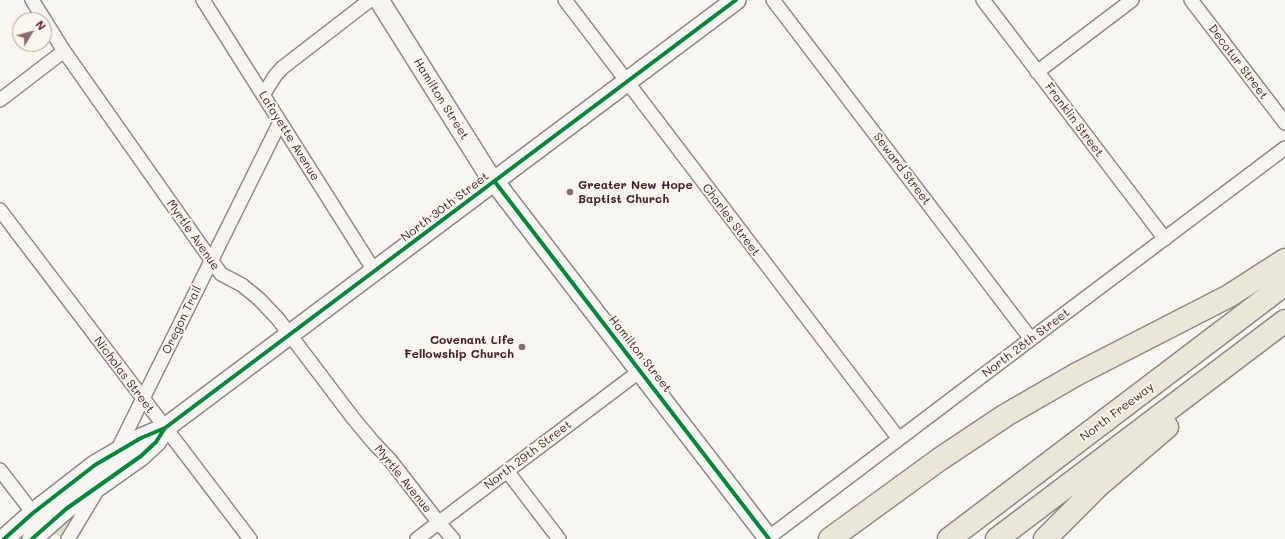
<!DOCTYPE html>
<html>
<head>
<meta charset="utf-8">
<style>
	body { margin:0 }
	#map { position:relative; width:1285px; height:539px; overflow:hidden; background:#f8f6f0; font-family:Mali,sans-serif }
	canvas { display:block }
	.north { position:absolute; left:12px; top:12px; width:40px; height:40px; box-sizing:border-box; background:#fbf7ec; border:1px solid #b4a19f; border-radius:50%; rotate:53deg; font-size:11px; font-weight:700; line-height:16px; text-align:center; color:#4a1f2b }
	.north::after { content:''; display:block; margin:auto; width:14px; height:18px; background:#876a70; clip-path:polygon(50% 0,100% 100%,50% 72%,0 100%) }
</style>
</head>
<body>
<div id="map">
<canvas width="1285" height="539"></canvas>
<div class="north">N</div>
</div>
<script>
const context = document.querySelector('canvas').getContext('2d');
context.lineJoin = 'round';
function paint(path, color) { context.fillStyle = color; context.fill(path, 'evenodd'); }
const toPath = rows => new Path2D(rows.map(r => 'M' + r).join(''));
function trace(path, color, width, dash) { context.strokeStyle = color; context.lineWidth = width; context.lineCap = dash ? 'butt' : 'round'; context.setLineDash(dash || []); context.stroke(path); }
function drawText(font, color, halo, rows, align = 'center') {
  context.font = font + ' Mali,sans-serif'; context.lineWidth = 4; context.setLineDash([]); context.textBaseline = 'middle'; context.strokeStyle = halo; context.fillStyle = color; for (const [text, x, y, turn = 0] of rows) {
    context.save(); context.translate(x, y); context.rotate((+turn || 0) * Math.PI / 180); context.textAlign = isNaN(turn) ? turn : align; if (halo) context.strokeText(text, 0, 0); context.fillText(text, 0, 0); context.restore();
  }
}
paint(toPath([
	[75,512,60,537,52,533,47,539,41,539]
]), '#d5e9c1');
const street = toPath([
	[32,0,64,51,221,274,242,285,259,299,278,319,353,418,373,442,390,460,439,523,453,539],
	[203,0,375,272],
	[565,0,899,439],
	[773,0,1031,339],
	[983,0,1165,239],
	[1191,0,1285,123],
	[1037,72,1132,0],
	[263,95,275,76,282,68,370,0],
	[0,100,64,51],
	[0,210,250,539],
	[116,453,280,122],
	[0,470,33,513],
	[507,471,559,539],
	[768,538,1031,339,1285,148],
	[68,539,98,489],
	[417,539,640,371]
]);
const secondary = toPath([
	[379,0,487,172,769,539],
	[4,539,33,513,95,465,141,438,165,428,736,0],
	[32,539,66,509,141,456,156,442,165,429]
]);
const highway = toPath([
	[830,539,940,459,1006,415,1077,374,1229,296,1285,260],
	[949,539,1285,284],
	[997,539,1285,321],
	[1045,539,1098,486,1167,427]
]);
trace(street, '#918787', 16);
trace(secondary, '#918787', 22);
trace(highway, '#918787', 25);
trace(street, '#f6f5f1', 13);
trace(secondary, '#f6f5f1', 19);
trace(highway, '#eae7d8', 22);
trace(toPath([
	[495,182,769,539],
	[4,539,33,513,95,465,141,438,165,428,736,0],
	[32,539,66,509,141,456,156,442,165,428]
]), '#00873e', 4);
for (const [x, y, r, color] of [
	[570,192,4,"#876a70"],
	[522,347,4,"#876a70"]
]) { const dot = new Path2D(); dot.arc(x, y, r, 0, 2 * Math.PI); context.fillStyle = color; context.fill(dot); trace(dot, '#fbf7ec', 1.5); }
drawText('12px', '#4a1f2b', '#fbf7ec', [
	["Decatur Street",1238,62,53],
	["Hamilton Street",441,99,58],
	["Franklin Street",1074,120,53],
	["Lafayette Avenue",289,136,58],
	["Seward Street",902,169,53],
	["North 30th Street",445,207,-37],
	["Charles Street",731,220,53],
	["Myrtle Avenue",193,235,55],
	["Oregon Trail",182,320,-64],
	["North 28th Street",1026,343,-37],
	["Hamilton Street",640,354,52],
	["Nicholas Street",124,375,53],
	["North Freeway",1117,412,-37],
	["North 29th Street",528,455,-37],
	["Myrtle Avenue",403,479,51]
]);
drawText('bold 12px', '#4a1f2b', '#fbf7ec', [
	["Greater New Hope",578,185],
	["Baptist Church",578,199],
	["Covenant Life",514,340,"right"],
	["Fellowship Church",514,354,"right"]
], 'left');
</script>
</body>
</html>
